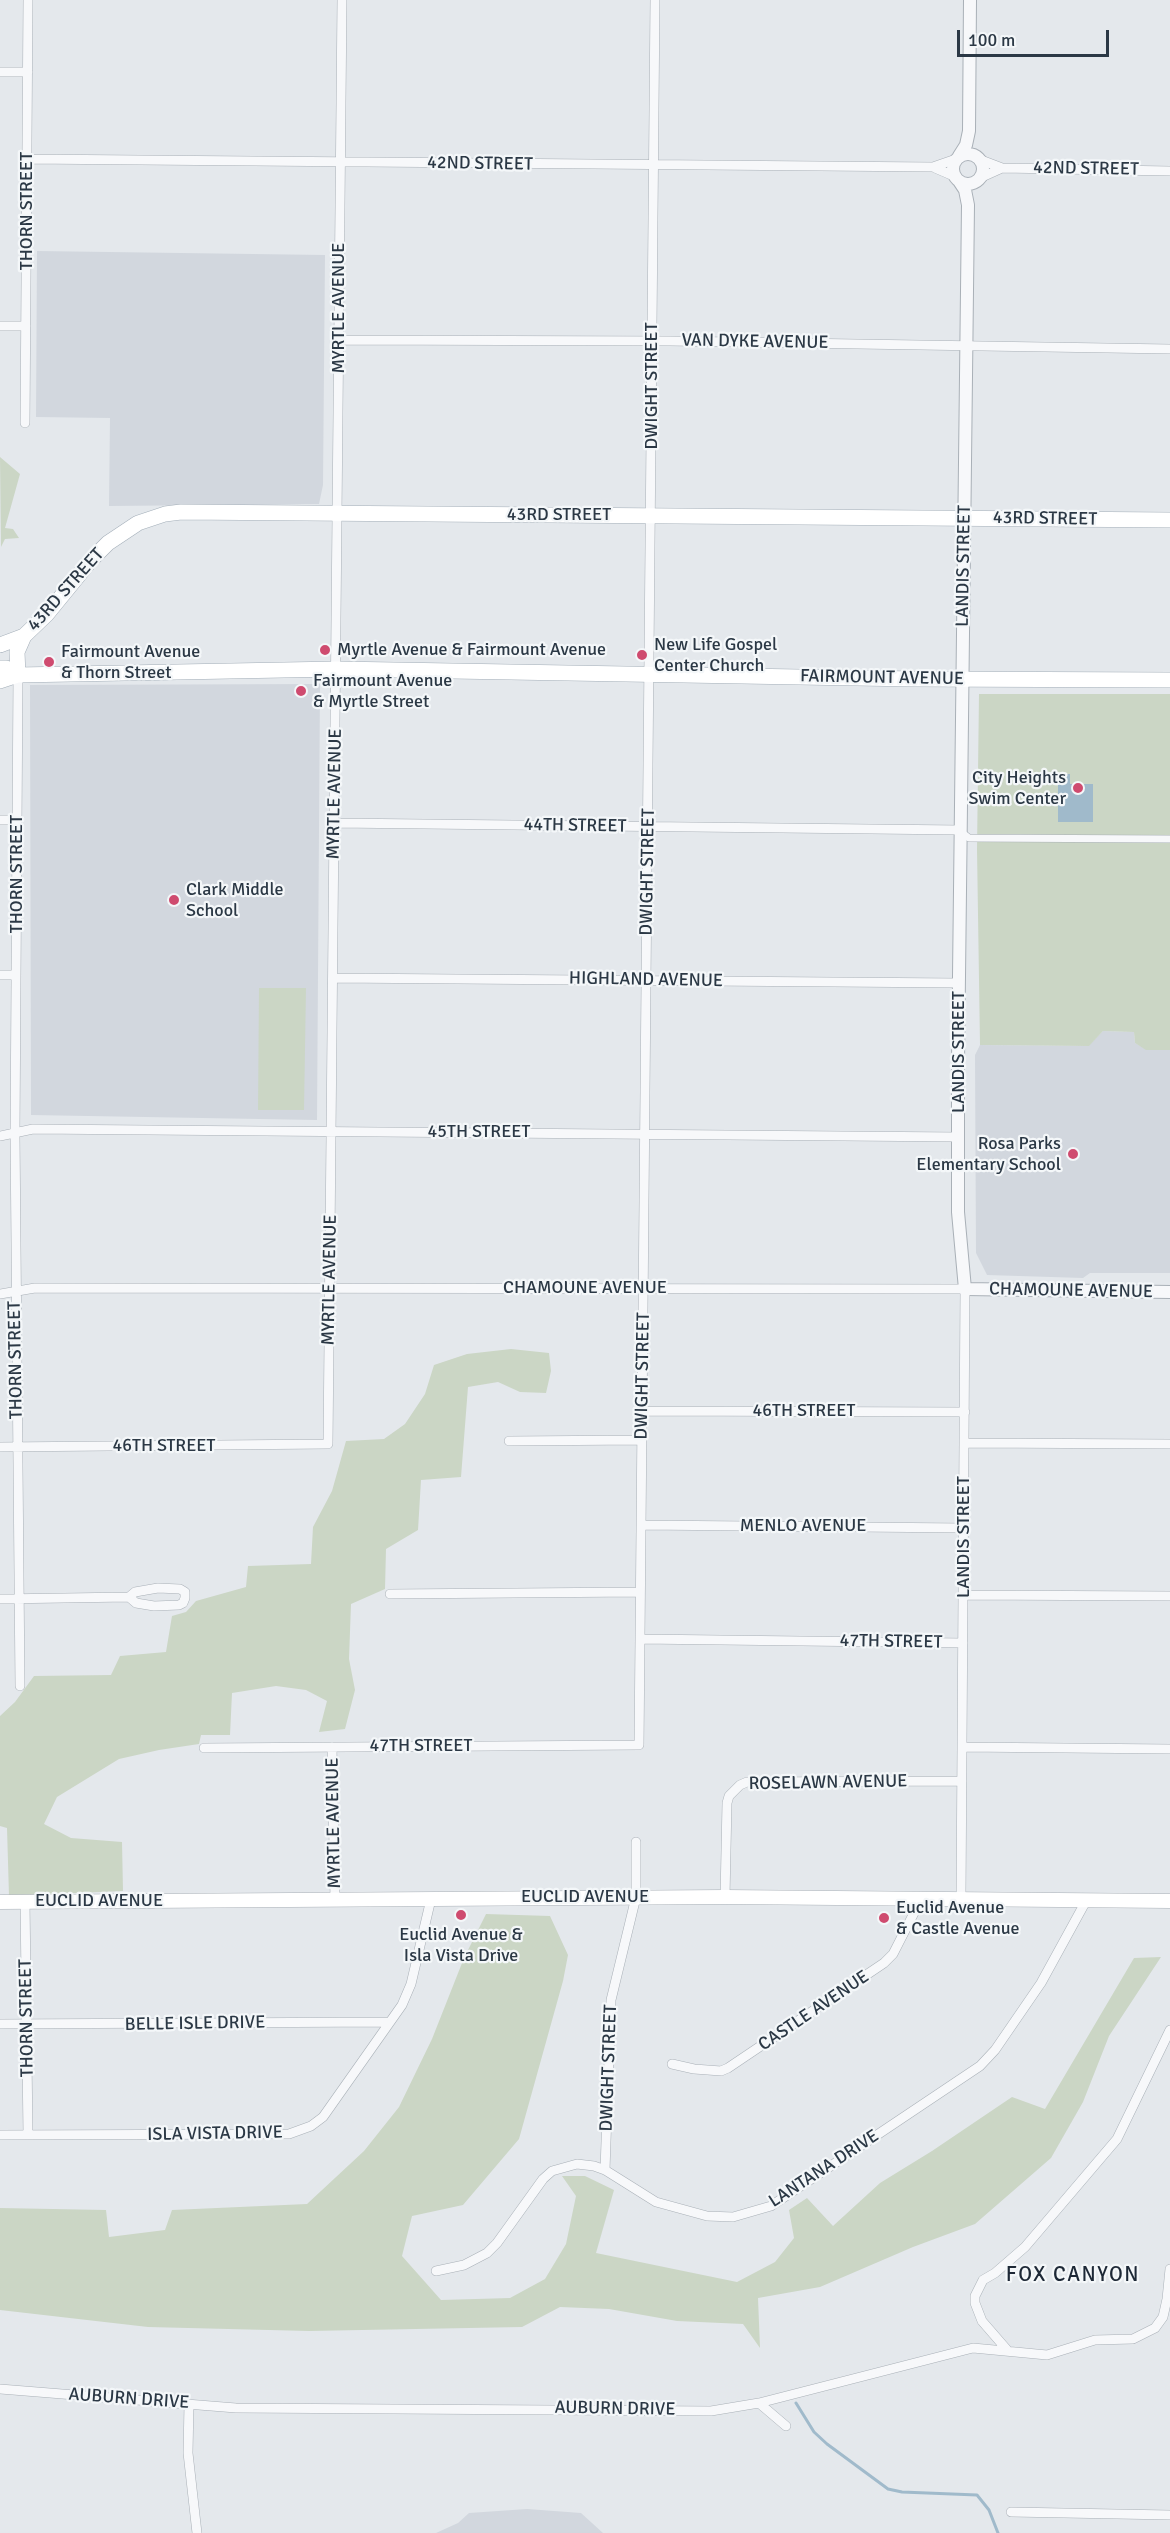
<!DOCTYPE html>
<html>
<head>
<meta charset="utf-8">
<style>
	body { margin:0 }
	#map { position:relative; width:1170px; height:2533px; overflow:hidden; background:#e4e8ec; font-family:Signika,sans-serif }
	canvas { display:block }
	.scale { position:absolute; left:957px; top:30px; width:152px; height:27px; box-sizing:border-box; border:3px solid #2b3845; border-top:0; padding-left:8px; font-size:18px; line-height:21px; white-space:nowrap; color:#2b3845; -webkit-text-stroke:4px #f4f7f9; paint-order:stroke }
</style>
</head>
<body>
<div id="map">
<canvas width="1170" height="2533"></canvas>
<div class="scale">100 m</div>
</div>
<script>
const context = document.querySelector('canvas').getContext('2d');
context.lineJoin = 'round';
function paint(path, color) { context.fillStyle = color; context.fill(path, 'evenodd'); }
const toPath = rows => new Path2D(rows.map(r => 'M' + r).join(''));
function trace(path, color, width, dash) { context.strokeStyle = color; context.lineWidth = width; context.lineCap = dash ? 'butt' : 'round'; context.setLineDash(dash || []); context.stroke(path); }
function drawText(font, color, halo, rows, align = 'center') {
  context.font = font + ' Signika,sans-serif'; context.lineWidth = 4.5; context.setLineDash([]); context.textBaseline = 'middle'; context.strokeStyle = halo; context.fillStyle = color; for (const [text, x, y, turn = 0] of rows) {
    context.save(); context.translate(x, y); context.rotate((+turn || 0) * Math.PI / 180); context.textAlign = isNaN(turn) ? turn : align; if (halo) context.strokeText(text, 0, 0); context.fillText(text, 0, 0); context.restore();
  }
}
paint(toPath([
	[37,251,325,255,323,485,319,504,109,506,110,418,36,417],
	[320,684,317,1120,31,1115,30,685],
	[1103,1031,1134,1032,1135,1043,1146,1049,1170,1050,1170,1273,1090,1273,1083,1278,987,1275,976,1253,975,1055,980,1045,1088,1046],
	[527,2509,581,2513,603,2533,436,2533,458,2523,469,2513]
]), '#d2d7de');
paint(toPath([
	[0,457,20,474,5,528,13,529,19,538,5,539,1,547],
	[979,694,1170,694,1170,1050,1146,1050,1135,1043,1134,1032,1103,1031,1089,1046,980,1045,977,849],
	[259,988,306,988,304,1110,258,1110],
	[511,1349,549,1353,551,1371,546,1393,520,1392,498,1382,468,1387,461,1477,421,1480,418,1530,386,1549,385,1589,351,1604,349,1659,355,1690,345,1729,319,1732,327,1701,306,1690,276,1686,232,1693,230,1735,201,1735,199,1744,159,1750,119,1759,57,1797,44,1824,71,1838,122,1842,123,1891,9,1896,7,1828,0,1826,0,1716,15,1702,34,1676,111,1675,120,1656,166,1652,172,1616,186,1612,196,1601,246,1587,248,1566,311,1564,313,1527,332,1491,346,1441,384,1439,405,1424,425,1394,434,1365,467,1354],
	[486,1914,550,1916,568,1955,563,1981,519,2139,463,2205,412,2216,402,2256,441,2300,510,2298,545,2279,566,2244,576,2196,562,2176,585,2176,614,2190,596,2253,737,2282,775,2262,794,2238,789,2210,807,2198,833,2226,880,2183,932,2151,1012,2097,1045,2109,1134,1958,1161,1957,1109,2036,1083,2102,1051,2158,975,2224,913,2247,820,2287,758,2298,760,2348,743,2324,677,2321,609,2309,560,2307,522,2327,309,2331,148,2327,0,2310,0,2208,106,2210,109,2237,165,2230,172,2210,307,2204,364,2151,399,2107,432,2039,464,1958]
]), '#cbd6c5');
paint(toPath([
	[1058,774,1070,774,1070,784,1093,784,1093,822,1058,822]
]), '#a0bacb');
trace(toPath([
	[796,2403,814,2432,827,2444,888,2489,902,2492,977,2495,989,2510,998,2533]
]), '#a0bacb', 3);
const pedestrian = toPath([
	[961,832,969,838,1170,839]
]);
const minor = toPath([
	[0,72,28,72],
	[27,159,933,167,956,159],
	[981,160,1002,168,1170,171],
	[935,168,956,177],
	[980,178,1000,169],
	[0,326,26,326],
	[339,340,670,341,1170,349],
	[25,423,28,0],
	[18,675,15,1134,20,1686],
	[0,820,17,820],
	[335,823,960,830],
	[0,975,16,975],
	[333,978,958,983],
	[0,1136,33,1129,959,1137],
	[0,1294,35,1288,965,1289,961,1898],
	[642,1411,965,1412],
	[509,1441,642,1440],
	[965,1443,1170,1444],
	[0,1447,328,1444,342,0],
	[641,1525,964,1528],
	[390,1594,640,1592],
	[963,1595,1170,1596],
	[0,1599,129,1597,135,1592,158,1588,180,1589,185,1592,185,1598,183,1603,179,1605,154,1606,136,1603,129,1597],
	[640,1639,963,1643],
	[332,1747,335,1900],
	[962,1747,1170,1749],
	[204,1748,639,1745,655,0],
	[725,1897,727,1803,729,1796,740,1785,747,1782,962,1781],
	[25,1901,28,2135],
	[0,2024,390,2022],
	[672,2064,694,2069,721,2071,728,2068,884,1963,893,1954,914,1913,919,1898],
	[0,2135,289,2134,311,2126,323,2117,402,2005,411,1984,431,1899],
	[605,2170,611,2000,636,1897,636,1842],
	[436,2271,464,2265,487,2253,497,2243,543,2179,552,2171,577,2164,594,2166,605,2170,656,2202,707,2216,733,2217,771,2206,980,2066,995,2050,1041,1983,1086,1901],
	[1008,2351,982,2321,975,2303,975,2296,983,2280,995,2273,1025,2247,1117,2139,1170,2030],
	[0,2389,236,2408,711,2411,759,2403,973,2348,1047,2355,1095,2340,1133,2339,1155,2328,1163,2317,1167,2299,1170,2269],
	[759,2403,786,2426],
	[189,2404,188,2453,197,2533],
	[1011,2512,1170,2515]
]);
const tertiary = toPath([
	'953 169a15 15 0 1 1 30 0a15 15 0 1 1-30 0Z',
	[959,156,966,145,969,131,970,0],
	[959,181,965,190,968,205,958,1061,958,1212,965,1289,1170,1292]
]);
const secondary = toPath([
	[0,1902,725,1897,1170,1901]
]);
const primary = toPath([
	[0,645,24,636,47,614,91,560,108,543,138,523,165,514,181,512,1170,520],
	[0,668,6,668,18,675],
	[18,675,17,652,24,636],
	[0,681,18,675,337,669,915,679,1170,680]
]);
trace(pedestrian, '#a9b0b7', 8);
trace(minor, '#a9b0b7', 10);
trace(tertiary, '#a9b0b7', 14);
trace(secondary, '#a9b0b7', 15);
trace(primary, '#a3aeb8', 16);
trace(pedestrian, '#f7f8fa', 7);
trace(minor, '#f7f8fa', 9);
trace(tertiary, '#f7f8fa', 12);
trace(secondary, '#fff', 14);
trace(primary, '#fff', 15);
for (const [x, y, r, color] of [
	[325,650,6,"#cf4b6f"],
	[642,655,6,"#cf4b6f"],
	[49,662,6,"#cf4b6f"],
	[301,691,6,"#cf4b6f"],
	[1078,788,6,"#cf4b6f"],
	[174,900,6,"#cf4b6f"],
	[1073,1154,6,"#cf4b6f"],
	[461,1915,6,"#cf4b6f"],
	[884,1918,6,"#cf4b6f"]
]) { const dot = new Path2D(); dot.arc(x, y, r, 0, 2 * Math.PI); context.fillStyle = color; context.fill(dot); trace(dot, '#f4f7f9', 2); }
drawText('18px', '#2b3845', '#f4f7f9', [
	["42ND STREET",480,164,1],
	["42ND STREET",1086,169,1],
	["THORN STREET",27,211,-90],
	["MYRTLE AVENUE",339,308,-90],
	["VAN DYKE AVENUE",755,342,1],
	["DWIGHT STREET",652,386,-90],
	["43RD STREET",559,515],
	["43RD STREET",1045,519,1],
	["LANDIS STREET",964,566,-89],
	["43RD STREET",66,590,-48],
	["FAIRMOUNT AVENUE",882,678,1],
	["MYRTLE AVENUE",335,794,-89],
	["44TH STREET",575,826,1],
	["DWIGHT STREET",648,872,-89],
	["THORN STREET",17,874,-90],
	["HIGHLAND AVENUE",646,980,1],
	["LANDIS STREET",959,1052,-90],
	["45TH STREET",479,1132],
	["MYRTLE AVENUE",330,1280,-89],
	["CHAMOUNE AVENUE",585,1288],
	["CHAMOUNE AVENUE",1071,1291,1],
	["THORN STREET",16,1360,-91],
	["DWIGHT STREET",643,1376,-89],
	["46TH STREET",804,1411],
	["46TH STREET",164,1446],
	["MENLO AVENUE",803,1526],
	["LANDIS STREET",964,1537,-90],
	["47TH STREET",891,1642,1],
	["47TH STREET",421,1746],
	["ROSELAWN AVENUE",828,1783,-1],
	["MYRTLE AVENUE",334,1823,-91],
	["EUCLID AVENUE",585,1897],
	["EUCLID AVENUE",99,1901],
	["CASTLE AVENUE",814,2011,-34],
	["THORN STREET",27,2018,-91],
	["BELLE ISLE DRIVE",195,2024,-1],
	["DWIGHT STREET",609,2068,-88],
	["ISLA VISTA DRIVE",215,2134,-1],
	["LANTANA DRIVE",824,2169,-33],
	["AUBURN DRIVE",129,2399,4],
	["AUBURN DRIVE",615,2409,1]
]);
drawText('18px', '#2b3845', '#f4f7f9', [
	["New Life Gospel",654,645],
	["Center Church",654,666],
	["Myrtle Avenue & Fairmount Avenue",337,650],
	["Fairmount Avenue",61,652],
	["& Thorn Street",61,673],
	["Fairmount Avenue",313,681],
	["& Myrtle Street",313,702],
	["City Heights",1066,778,"right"],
	["Swim Center",1066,799,"right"],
	["Clark Middle",186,890],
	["School",186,911],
	["Rosa Parks",1061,1144,"right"],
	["Elementary School",1061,1165,"right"],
	["Euclid Avenue",896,1908],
	["& Castle Avenue",896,1929],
	["Euclid Avenue &",461,1935,"center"],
	["Isla Vista Drive",461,1956,"center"]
], 'left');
context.letterSpacing = '1.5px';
drawText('21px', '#1d2836', '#f4f7f9', [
	["FOX CANYON",1073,2275]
]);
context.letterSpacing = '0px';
</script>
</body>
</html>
